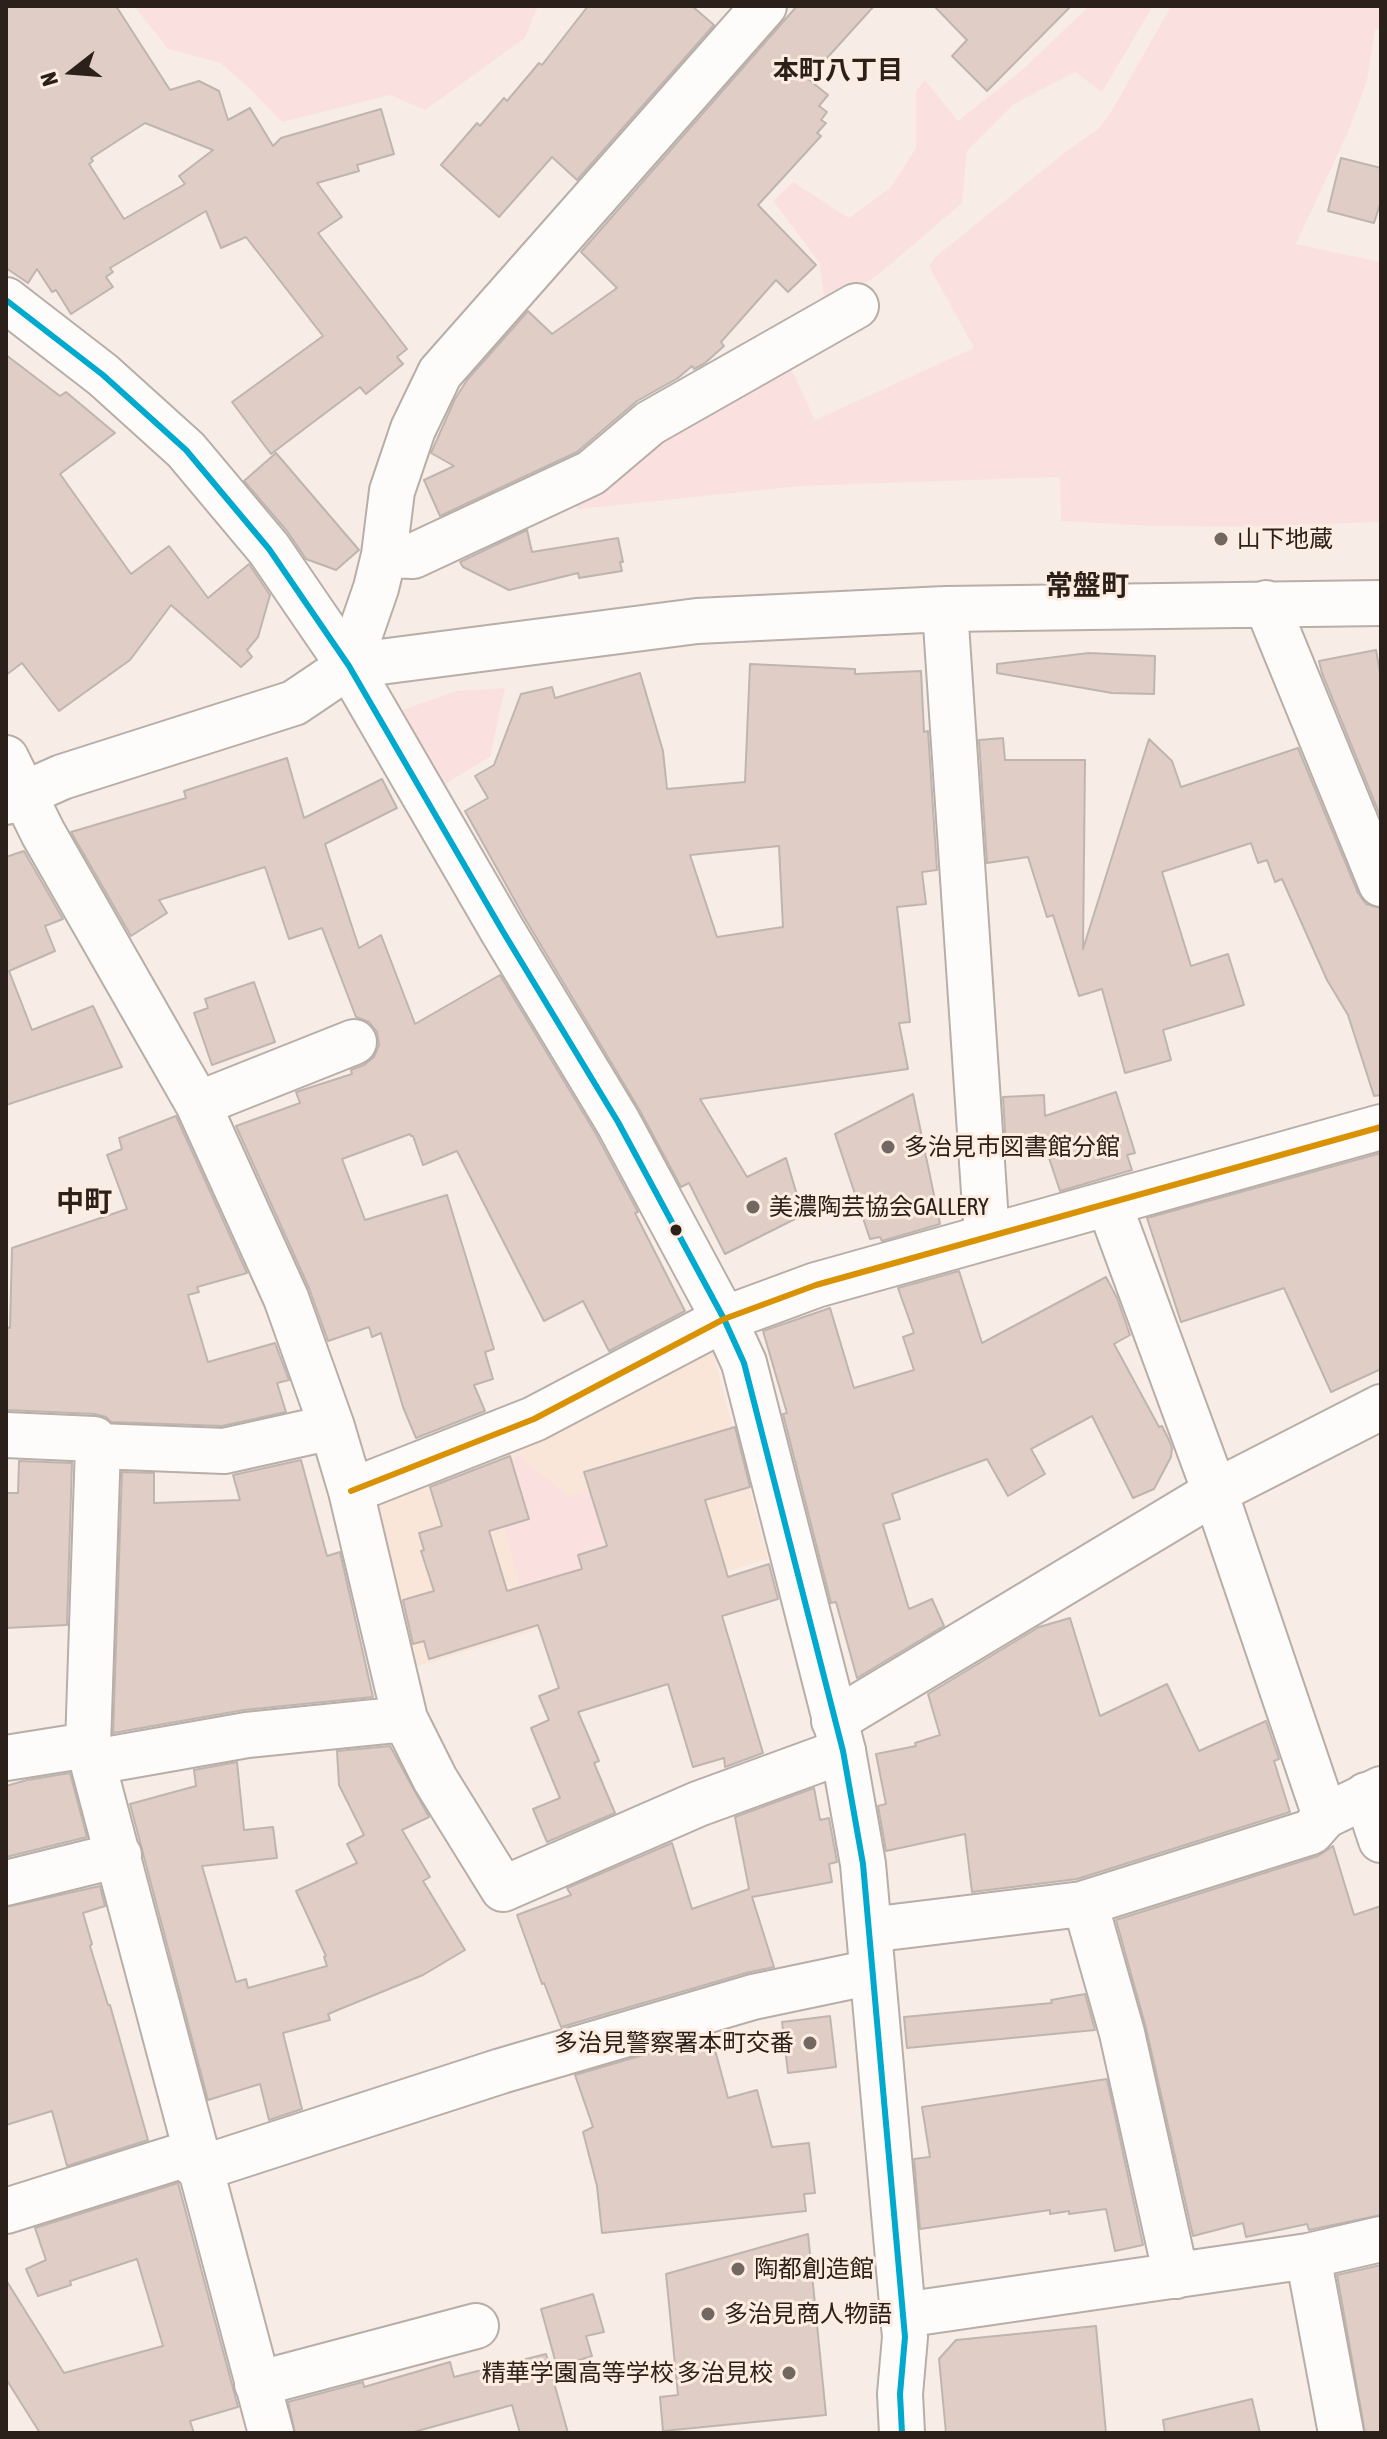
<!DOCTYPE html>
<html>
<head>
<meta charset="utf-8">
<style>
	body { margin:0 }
	#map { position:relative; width:1387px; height:2439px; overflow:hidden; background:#f7ede6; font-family:"Asap Condensed",sans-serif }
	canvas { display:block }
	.frame { position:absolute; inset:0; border:8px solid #2b211a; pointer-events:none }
	.north { position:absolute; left:32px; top:32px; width:80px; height:80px; -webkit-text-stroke:6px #fdece0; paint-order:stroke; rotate:253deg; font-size:22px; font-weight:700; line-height:32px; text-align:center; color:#2b211a }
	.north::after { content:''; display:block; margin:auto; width:28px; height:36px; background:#2b211a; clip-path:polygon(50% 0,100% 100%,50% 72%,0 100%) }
</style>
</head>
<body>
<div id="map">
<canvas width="1387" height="2439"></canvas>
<div class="frame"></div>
<div class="north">N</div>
</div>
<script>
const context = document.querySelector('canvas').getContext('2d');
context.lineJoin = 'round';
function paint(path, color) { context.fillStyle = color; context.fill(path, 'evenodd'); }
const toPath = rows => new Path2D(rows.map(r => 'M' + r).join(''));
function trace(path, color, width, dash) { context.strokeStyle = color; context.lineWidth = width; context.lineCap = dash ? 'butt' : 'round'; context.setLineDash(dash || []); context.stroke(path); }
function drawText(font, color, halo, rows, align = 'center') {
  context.font = font + ' "Asap Condensed","Noto Sans JP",sans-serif'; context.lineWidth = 6; context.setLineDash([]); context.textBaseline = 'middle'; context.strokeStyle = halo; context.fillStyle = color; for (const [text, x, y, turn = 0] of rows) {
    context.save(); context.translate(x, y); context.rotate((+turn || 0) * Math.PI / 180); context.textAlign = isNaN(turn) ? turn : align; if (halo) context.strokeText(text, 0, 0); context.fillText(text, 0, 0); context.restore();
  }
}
paint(toPath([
	[710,1341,768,1559,408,1669,373,1497]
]), '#f9e6d8');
paint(toPath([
	[134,6,538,6,525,38,425,110,390,95,282,122,247,86,220,63,168,49],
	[1089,6,1153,6,1102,92,1075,72,1014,104,967,151,962,203,879,274,826,310,819,262,773,201,793,182,849,218,891,187,916,148,916,91,925,80,958,121,1021,71],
	[1171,6,1381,6,1381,30,1375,29,1367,81,1348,132,1296,244,1381,262,1381,522,1235,527,1150,526,1061,521,1060,477,802,486,579,509,573,500,786,357,815,420,974,348,929,266,935,257,1068,150,1099,128,1110,114],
	[505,688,490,757,440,787,394,713,456,691],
	[519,1456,568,1496,590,1489,607,1546,582,1569,520,1587,504,1527,529,1519,511,1459]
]), '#fae1df');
const building = toPath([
	[6,6,116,6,170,90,199,81,219,91,228,120,250,108,273,146,281,138,381,109,394,154,357,165,359,171,317,183,342,217,318,233,407,349,397,357,403,364,366,394,360,387,271,454,232,402,323,336,246,237,221,248,206,211,110,268,113,272,106,277,113,287,71,314,56,290,52,292,37,269,28,283,6,268,6,6],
	[145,123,213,150,179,176,185,184,124,219,89,164,93,161,91,158,145,123],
	[588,6,692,6,714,25,577,180,552,157,499,217,441,165,477,123,480,126,504,98,507,101,539,63,542,65,588,6],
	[797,6,874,6,808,79,828,95,819,106,827,112,821,120,826,123,817,133,821,136,758,205,816,265,788,292,776,280,721,342,724,346,705,363,694,369,692,366,678,378,637,401,577,452,440,516,424,480,454,466,431,453,455,399,467,380,528,311,552,334,617,288,581,252,797,6],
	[934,6,1071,6,987,91,952,56,967,40,934,6],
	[1341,158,1381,168,1381,201,1374,223,1328,211,1341,158],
	[6,355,60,396,66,392,115,433,60,474,131,574,169,546,208,598,249,564,270,595,258,637,247,650,252,657,241,667,171,605,130,660,59,711,22,663,6,675,6,355],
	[276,453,359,550,336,570,306,559,287,531,244,481,276,453],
	[527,530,532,552,618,538,623,562,620,562,622,571,579,578,578,573,509,590,463,567,460,562,527,530],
	[1376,650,1381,678,1381,818,1322,673,1319,661,1376,650],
	[1089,653,1155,656,1154,694,1112,693,997,673,997,664,1089,653],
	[750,664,855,669,855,674,921,671,924,732,928,731,937,870,922,872,926,904,897,907,910,1022,899,1023,908,1069,700,1099,747,1177,786,1158,803,1215,725,1254,689,1183,681,1187,639,1109,524,917,465,811,488,798,475,776,494,765,521,694,552,687,555,698,640,673,663,751,667,789,745,782,750,664],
	[779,846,783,927,717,937,690,855,779,846],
	[1003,738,1005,760,1085,760,1083,949,1149,739,1172,761,1181,787,1298,748,1358,893,1366,904,1381,908,1381,1095,1374,1096,1348,1015,1327,980,1282,879,1275,882,1267,860,1258,863,1251,843,1162,872,1191,966,1228,954,1244,1005,1163,1030,1171,1060,1125,1073,1102,989,1079,996,1053,915,1047,917,1028,857,987,863,979,740,1003,738],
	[287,758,304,818,382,779,397,808,325,844,359,948,381,935,415,1024,500,975,596,1134,638,1212,635,1213,685,1311,609,1351,583,1301,544,1321,457,1151,423,1165,413,1136,411,1136,410,1134,342,1159,365,1220,447,1195,494,1349,485,1352,493,1379,474,1385,485,1411,416,1438,403,1407,381,1333,372,1337,369,1327,328,1341,309,1288,236,1126,300,1103,296,1092,352,1074,351,1070,364,1065,374,1057,379,1045,377,1032,369,1022,356,1017,322,928,289,939,265,867,159,900,167,913,131,936,71,832,186,798,184,791,287,758],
	[24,851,63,919,45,926,55,951,9,971,32,1030,93,1006,122,1067,6,1105,6,857,24,851],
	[254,982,275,1042,212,1065,194,1013,208,1008,205,999,254,982],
	[1116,1092,1135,1153,1127,1155,1132,1170,1060,1191,1045,1146,1006,1148,1003,1097,1044,1095,1045,1116,1116,1092],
	[913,1094,940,1224,882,1241,880,1237,870,1239,835,1134,913,1094],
	[176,1116,247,1273,197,1287,199,1292,188,1295,208,1362,275,1343,289,1380,277,1383,286,1412,222,1426,111,1422,106,1417,95,1414,6,1410,6,1327,10,1328,12,1248,127,1209,107,1155,122,1149,119,1138,176,1116],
	[1381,1153,1381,1369,1331,1392,1284,1288,1181,1322,1147,1218,1381,1153],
	[959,1271,982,1343,1106,1277,1117,1298,1130,1335,1114,1344,1159,1427,1162,1426,1169,1440,1172,1448,1171,1457,1154,1489,1133,1498,1092,1416,1031,1449,1045,1474,1008,1496,987,1459,892,1494,900,1519,883,1524,909,1609,932,1599,944,1626,857,1678,836,1602,831,1603,783,1414,787,1413,763,1331,830,1308,854,1388,914,1370,903,1337,914,1333,898,1288,959,1271],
	[735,1427,750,1487,705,1500,728,1577,769,1564,778,1599,722,1616,763,1753,725,1767,724,1758,693,1767,668,1684,578,1712,599,1761,594,1763,615,1813,547,1842,533,1809,560,1798,531,1728,549,1720,539,1696,559,1688,538,1625,429,1659,424,1641,413,1644,403,1600,434,1591,421,1551,424,1550,419,1533,442,1526,430,1487,510,1456,529,1519,489,1531,507,1591,582,1569,578,1555,607,1546,584,1472,735,1427],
	[301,1460,327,1556,340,1552,373,1697,244,1710,113,1733,122,1472,154,1473,154,1503,240,1500,233,1475,301,1460],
	[19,1461,72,1463,67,1625,6,1628,6,1493,18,1493,19,1461],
	[1070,1618,1100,1716,1167,1684,1199,1751,1266,1721,1279,1759,1274,1761,1290,1812,1077,1879,972,1892,965,1834,886,1851,878,1806,886,1804,876,1754,916,1746,915,1743,940,1735,928,1694,1039,1627,1070,1618],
	[390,1746,429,1817,402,1830,430,1877,423,1881,465,1950,423,1975,328,2014,330,2020,283,2033,302,2109,269,2120,260,2084,208,2100,130,1804,196,1786,194,1770,237,1762,244,1830,273,1827,277,1858,202,1866,236,1982,246,1979,248,1988,327,1966,324,1957,326,1956,296,1891,357,1863,347,1844,364,1835,339,1785,337,1751,390,1746],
	[70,1773,87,1837,6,1857,6,1786,27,1780,70,1773],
	[814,1788,820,1820,829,1818,837,1862,829,1864,832,1882,752,1897,774,1967,746,1973,561,2027,544,1983,542,1984,517,1915,571,1895,567,1888,672,1843,692,1909,749,1889,735,1817,814,1788],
	[1333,1846,1354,1915,1381,1906,1381,2215,1309,2230,1307,2224,1246,2237,1243,2223,1193,2236,1146,2028,1116,1920,1318,1856,1333,1846],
	[100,1886,105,1906,83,1913,92,1944,90,1946,108,2005,110,2005,148,2140,67,2166,52,2111,6,2125,6,1907,100,1886],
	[1085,1994,1095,2030,907,2048,904,2017,1052,2003,1051,2000,1085,1994],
	[830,2016,836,2067,788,2073,782,2022,830,2016],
	[711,2035,728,2098,757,2090,772,2147,809,2143,815,2193,804,2194,806,2211,602,2233,597,2186,583,2132,593,2127,575,2075,711,2035],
	[1107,2079,1143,2245,1115,2251,1106,2209,1069,2214,1069,2211,1050,2214,1050,2210,920,2229,914,2159,930,2157,922,2107,1107,2079],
	[178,2183,238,2407,190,2421,194,2433,40,2433,6,2379,6,2280,64,2373,163,2346,137,2259,70,2281,71,2285,38,2296,26,2269,46,2260,35,2228,178,2183],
	[808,2234,826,2415,663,2431,660,2397,678,2395,666,2274,808,2234],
	[1381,2265,1381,2433,1365,2433,1337,2275,1381,2265],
	[593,2294,604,2332,586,2336,592,2356,557,2367,541,2309,593,2294],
	[1096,2326,1106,2433,946,2433,939,2359,956,2340,1096,2326],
	[546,2354,568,2433,520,2433,512,2405,410,2433,295,2433,288,2402,363,2382,364,2387,450,2362,454,2377,546,2354],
	[1252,2399,1260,2433,1165,2433,1163,2420,1252,2399]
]);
paint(building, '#e0cdc6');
trace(building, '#bfb5b0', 2);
const minor = toPath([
	[384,555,413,556,591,473,650,423,856,306],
	[1266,603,1381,884],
	[945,609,987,1237],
	[349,666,376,588,384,555,392,491,413,429,440,373,764,6],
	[6,758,43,833,198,1104,286,1298,332,1427,351,1491,405,1719,435,1779,503,1889,698,1804,843,1751],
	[6,802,62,777,294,703,349,666,697,621,945,609,1381,603],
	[198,1104,354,1042],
	[1109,1204,1215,1492,1325,1816],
	[6,1435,94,1439,98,1446,224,1451,332,1427],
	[98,1446,88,1745,271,2433],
	[351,1491,534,1419,724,1319,816,1285,1381,1127],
	[834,1721,1215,1492,1381,1407],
	[6,1758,88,1745],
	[94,1762,247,1735,405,1719],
	[1366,1795,1381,1840],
	[6,1883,119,1855],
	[1085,1903,1122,2033,1176,2276],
	[869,1930,1082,1904,1311,1832,1325,1816,1381,1789],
	[199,2169,501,2071,753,1997,872,1972],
	[6,2211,184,2155,199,2169],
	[1308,2256,1341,2433],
	[903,2315,1308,2256,1381,2239],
	[257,2384,476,2326]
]);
const major = toPath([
	[6,300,103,375,186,450,269,549,349,666,502,930,618,1122,724,1319,744,1363,843,1751,863,1864,903,2315,905,2337,900,2394,902,2433]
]);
trace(minor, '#b7aea7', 48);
trace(major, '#b7aea7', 48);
trace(minor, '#fefcfb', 44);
trace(major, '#fefcfb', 44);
trace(toPath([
	[6,300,103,375,186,450,269,549,349,666,502,930,618,1122,724,1319,744,1363,843,1751,863,1864,903,2315,905,2337,900,2394,902,2433]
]), '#00a9ce', 6);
trace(toPath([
	[351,1491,534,1419,724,1319,816,1285,1381,1127]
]), '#d89204', 6);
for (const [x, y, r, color] of [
	[1221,539,8,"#726861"],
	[888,1147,8,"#726861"],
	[753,1207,8,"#726861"],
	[676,1230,7,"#2b211a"],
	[810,2043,8,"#726861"],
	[738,2269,8,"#726861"],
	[708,2314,8,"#726861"],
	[789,2373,8,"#726861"]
]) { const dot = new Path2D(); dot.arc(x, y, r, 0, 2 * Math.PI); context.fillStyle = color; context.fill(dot); trace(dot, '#fdece0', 3); }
drawText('24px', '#2b211a', '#fdece0', [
	["山下地蔵",1237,539],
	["多治見市図書館分館",904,1147],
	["美濃陶芸協会GALLERY",769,1207],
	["多治見警察署本町交番",794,2043,"right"],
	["陶都創造館",754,2269],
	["多治見商人物語",724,2314],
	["精華学園高等学校 多治見校",773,2373,"right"]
], 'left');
drawText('bold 26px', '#2b211a', '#fdece0', [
	["本町八丁目",838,71]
]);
drawText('bold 28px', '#2b211a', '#fdece0', [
	["常盤町",1087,586],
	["中町",84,1202]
]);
</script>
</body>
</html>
